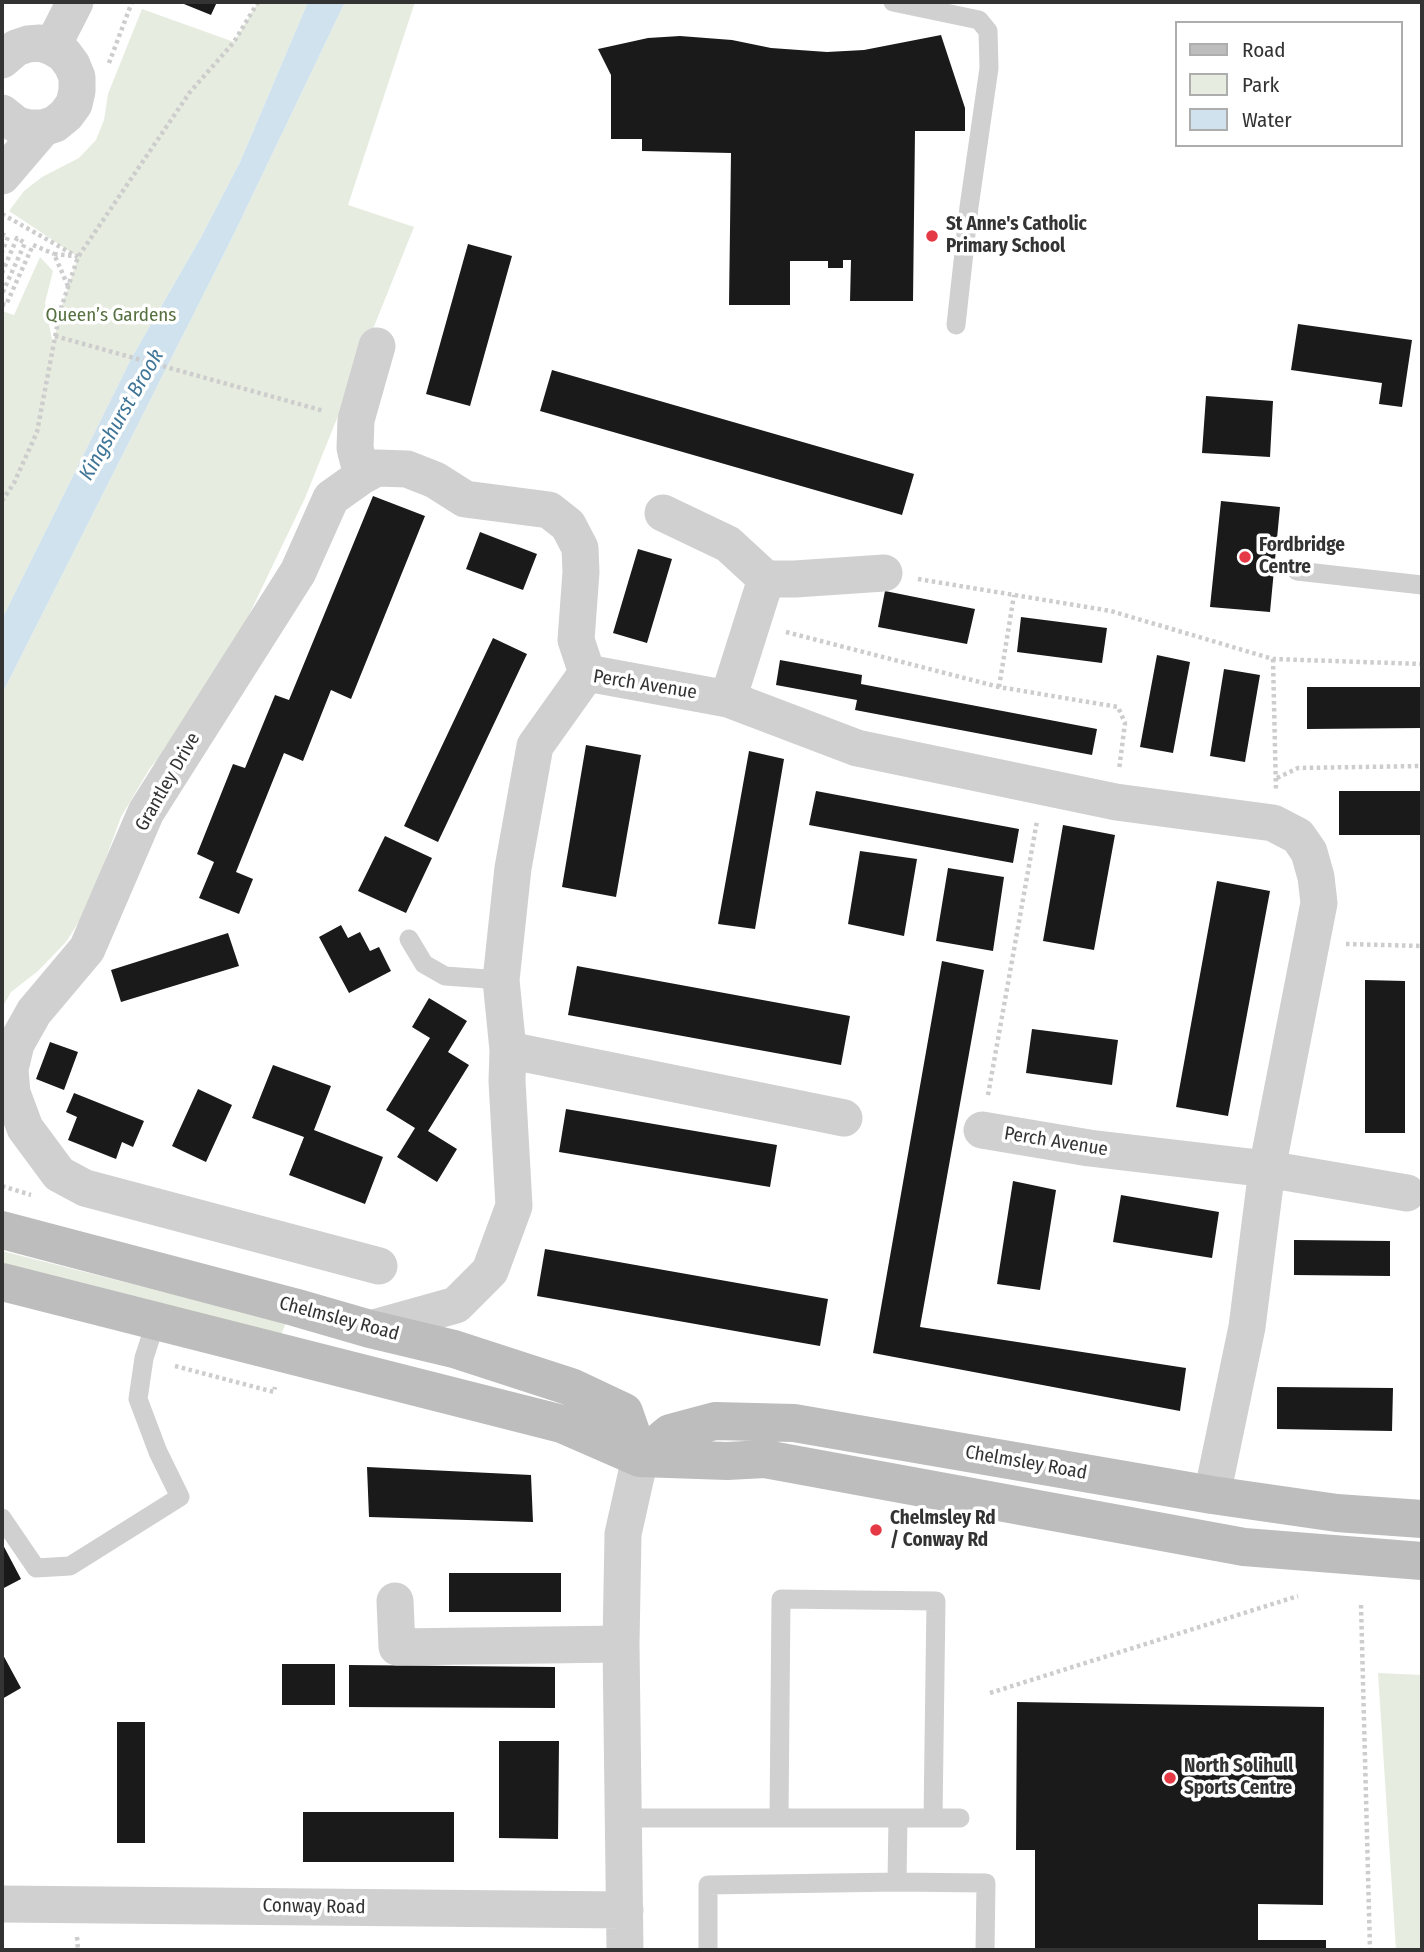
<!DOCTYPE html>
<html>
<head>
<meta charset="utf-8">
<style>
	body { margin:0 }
	#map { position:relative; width:1424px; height:1952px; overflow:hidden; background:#fff; font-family:"Fira Sans Condensed",sans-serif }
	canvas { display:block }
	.frame { position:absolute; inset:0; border:4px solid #333; pointer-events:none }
	.legend { position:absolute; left:1175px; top:21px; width:228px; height:126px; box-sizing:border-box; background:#fff; border:2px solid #adadad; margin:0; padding:9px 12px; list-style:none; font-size:21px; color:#333 }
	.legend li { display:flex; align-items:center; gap:14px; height:35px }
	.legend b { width:35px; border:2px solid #adadad }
</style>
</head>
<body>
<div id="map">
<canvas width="1424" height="1952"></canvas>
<div class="frame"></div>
<ul class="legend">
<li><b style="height:9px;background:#bdbdbd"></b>Road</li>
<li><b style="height:19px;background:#e6ecdf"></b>Park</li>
<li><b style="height:19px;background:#cfe2ee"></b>Water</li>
</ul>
</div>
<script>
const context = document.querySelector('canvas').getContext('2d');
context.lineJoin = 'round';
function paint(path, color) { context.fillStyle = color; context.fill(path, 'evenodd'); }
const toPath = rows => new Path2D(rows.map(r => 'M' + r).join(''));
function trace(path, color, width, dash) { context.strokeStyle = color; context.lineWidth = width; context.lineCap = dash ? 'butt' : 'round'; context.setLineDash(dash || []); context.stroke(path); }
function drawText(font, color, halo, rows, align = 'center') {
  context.font = font + ' "Fira Sans Condensed",sans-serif'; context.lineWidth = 7; context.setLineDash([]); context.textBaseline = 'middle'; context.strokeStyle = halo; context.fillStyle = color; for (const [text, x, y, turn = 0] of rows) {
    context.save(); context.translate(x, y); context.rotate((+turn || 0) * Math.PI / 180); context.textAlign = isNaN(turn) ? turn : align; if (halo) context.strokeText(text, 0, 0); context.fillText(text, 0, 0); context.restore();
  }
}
paint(toPath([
	[258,2,308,2,240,162,200,239,132,357,2,619,2,311,14,315,40,257,53,271,45,303,53,345,60,311,78,257,9,211,24,191,42,177,79,158,96,140,104,120,108,94,142,9,234,42],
	[345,2,415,2,348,205,414,227,305,498,224,667,186,727,150,768,121,817,88,907,66,942,38,971,11,992,2,1008,2,694,233,236],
	[2,1251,286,1323,280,1337,2,1267],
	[1378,1673,1422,1675,1422,1950,1396,1950]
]), '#e6ecdf');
paint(toPath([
	[308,2,345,2,233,236,2,694,2,619,132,357,200,239,240,162]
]), '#cfe2ee');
paint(toPath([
	[179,2,217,2,211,15],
	[941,35,965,108,965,131,915,131,913,301,850,301,851,260,843,260,843,268,828,268,828,261,790,261,790,305,729,305,731,153,642,151,642,139,611,139,611,75,598,49,648,38,680,36,732,40,771,48,827,52,864,50],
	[468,244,512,256,470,406,426,394],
	[1298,324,1412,340,1402,407,1379,404,1382,383,1291,370],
	[552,370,914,474,902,515,540,411],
	[1206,396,1273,401,1270,457,1202,453],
	[373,496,425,516,351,699,331,690,303,761,284,753,236,872,253,879,239,914,199,898,214,862,197,854,233,764,245,768,275,695,289,700],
	[1221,501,1280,507,1270,612,1210,607],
	[480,532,537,554,523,590,466,569],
	[638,549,672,559,647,643,613,633],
	[885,591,975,609,967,644,878,627],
	[1021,617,1107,628,1102,663,1017,652],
	[493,638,527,654,438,842,404,826],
	[1157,655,1190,662,1173,753,1140,747],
	[780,660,862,675,861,684,1097,729,1092,755,855,710,857,700,776,685],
	[1224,669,1260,675,1245,762,1210,756],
	[1307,687,1422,687,1422,728,1307,729],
	[586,745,641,755,616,897,562,887],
	[749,751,784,759,755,929,718,924],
	[816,791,1019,829,1013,863,809,825],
	[1339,791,1422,791,1422,835,1339,835],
	[1063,825,1115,835,1094,950,1043,941],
	[385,836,432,858,406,913,358,891],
	[860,851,917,859,904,936,848,924],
	[948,868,1004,877,993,951,936,941],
	[1217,881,1270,891,1228,1116,1176,1107],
	[341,925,348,938,360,932,370,951,379,947,391,971,349,993,319,937],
	[228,933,239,966,121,1002,111,970],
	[942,961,984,970,920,1327,1186,1368,1180,1411,873,1353],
	[577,966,850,1016,841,1065,568,1015],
	[1365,980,1405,981,1405,1133,1365,1133],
	[429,998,467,1021,448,1052,469,1065,428,1131,457,1149,437,1182,397,1157,415,1128,386,1110,430,1038,412,1027],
	[1032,1029,1118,1040,1112,1085,1026,1073],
	[50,1042,78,1052,64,1090,36,1079],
	[273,1065,331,1086,314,1130,383,1157,365,1204,289,1175,304,1137,252,1118],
	[198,1089,232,1105,206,1162,172,1146],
	[74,1093,144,1121,133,1147,122,1142,116,1159,68,1140,77,1117,66,1112],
	[566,1109,777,1145,770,1187,559,1152],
	[1013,1181,1056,1190,1040,1290,997,1284],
	[1121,1195,1219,1212,1212,1258,1113,1242],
	[1294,1240,1390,1241,1390,1276,1294,1275],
	[545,1249,828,1299,820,1346,537,1296],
	[1277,1387,1393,1388,1392,1431,1277,1429],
	[367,1467,531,1475,533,1522,369,1517],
	[2,1543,21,1579,2,1589],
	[449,1573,561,1573,561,1612,449,1612],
	[2,1653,21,1688,2,1699],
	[282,1664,335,1664,335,1705,282,1705],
	[349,1665,555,1667,555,1708,349,1707],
	[1017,1702,1324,1707,1323,1905,1258,1904,1258,1940,1326,1940,1326,1950,1035,1950,1035,1850,1016,1850],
	[117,1722,145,1722,145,1843,117,1843],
	[499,1741,559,1741,558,1839,499,1838],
	[303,1812,454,1812,454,1862,303,1862]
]), '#1a1a1a');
trace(toPath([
	[109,63,132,2],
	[2,214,78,257],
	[2,234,8,237,2,252],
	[2,273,17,238,25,243,2,294],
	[68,286,54,254,74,256],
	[2,304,6,305,33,245,54,254],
	[55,336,324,411],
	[2,501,14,483,37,432,60,311,78,257,190,92,234,42,258,2],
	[918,579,1111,611,1273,659,1422,664],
	[786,632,999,687,1118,707,1125,723,1119,770],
	[1273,659,1276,791],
	[999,687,1014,595],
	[1277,778,1298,768,1422,766],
	[1346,944,1422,946],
	[988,1095,1037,821],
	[2,1186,31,1195],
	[175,1366,274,1392,275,1387],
	[1361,1605,1370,1950],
	[990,1693,1298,1596],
	[77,1937,78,1950]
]), '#cdcdcd', 4.5, [3.5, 3.5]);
trace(toPath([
	[893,2,979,20,988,31,989,68,969,207,956,325],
	[1297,571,1422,585],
	[409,939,424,964,445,976,501,980],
	[2,1518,36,1568,70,1566,180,1497,158,1452,138,1399,144,1358,156,1321],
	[623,1818,960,1818],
	[779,1818,781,1599,936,1601,933,1818],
	[897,1882,986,1883,985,1950],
	[708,1950,708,1885,897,1882,898,1818]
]), '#d0d0d0', 19);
trace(toPath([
	[52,47,75,2],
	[2,60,16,48,28,44,40,43,52,47,64,54,72,65,77,77,77,91,74,104,66,115,55,124,43,128,29,128,17,125,2,113],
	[2,176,43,128],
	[362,476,355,448,356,420,377,346],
	[663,513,728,544,766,579,728,699],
	[766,579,795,579,884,573],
	[508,1050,844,1118],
	[982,1130,1089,1148,1267,1169,1407,1193],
	[379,1266,85,1188,59,1174,25,1128,12,1093,10,1069,16,1044,34,1012,87,949,146,812,298,572,331,498,362,476,377,468,407,469,435,480,465,499,549,510,568,525,580,548,581,572,576,640,587,673],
	[370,1329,456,1305,490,1271,514,1206,507,1081,508,1050,501,980,513,868,535,746,587,673,728,699,857,748,1116,802,1273,823,1298,836,1309,852,1316,877,1319,903,1267,1169,1247,1327,1212,1495],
	[395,1601,397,1647,621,1644],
	[2,1904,625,1910],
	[625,1950,621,1644,623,1534,640,1458]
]), '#d0d0d0', 37);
trace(toPath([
	[2,1230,294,1307,370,1329,454,1349,571,1387,624,1412,640,1458,670,1433,715,1421,794,1423,1212,1495,1337,1513,1422,1519],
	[2,1282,562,1424,640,1458,727,1461,765,1459,1244,1547,1422,1561]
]), '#bdbdbd', 38);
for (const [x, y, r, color] of [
	[932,236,7,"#e63946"],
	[1245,557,7,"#e63946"],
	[876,1530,7,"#e63946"],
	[1170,1778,7,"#e63946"]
]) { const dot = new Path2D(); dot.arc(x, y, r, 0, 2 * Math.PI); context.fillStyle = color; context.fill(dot); trace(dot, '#fff', 2.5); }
drawText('bold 19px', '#333', '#fff', [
	["St Anne's Catholic",946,225],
	["Primary School",946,247],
	["Fordbridge",1259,546],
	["Centre",1259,568],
	["Chelmsley Rd",890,1519],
	["/ Conway Rd",890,1541],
	["North Solihull",1184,1767],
	["Sports Centre",1184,1789]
], 'left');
drawText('19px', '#56703f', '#fff', [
	["Queen’s Gardens",111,316]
]);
drawText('19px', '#333', '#fff', [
	["Perch Avenue",645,685,9],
	["Grantley Drive",168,782,-60],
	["Perch Avenue",1056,1142,9],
	["Chelmsley Road",339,1319,15],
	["Chelmsley Road",1026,1463,10],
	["Conway Road",314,1907,1]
]);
drawText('italic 21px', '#3f7597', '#fff', [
	["Kingshurst Brook",122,415,-60]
]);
</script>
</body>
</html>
